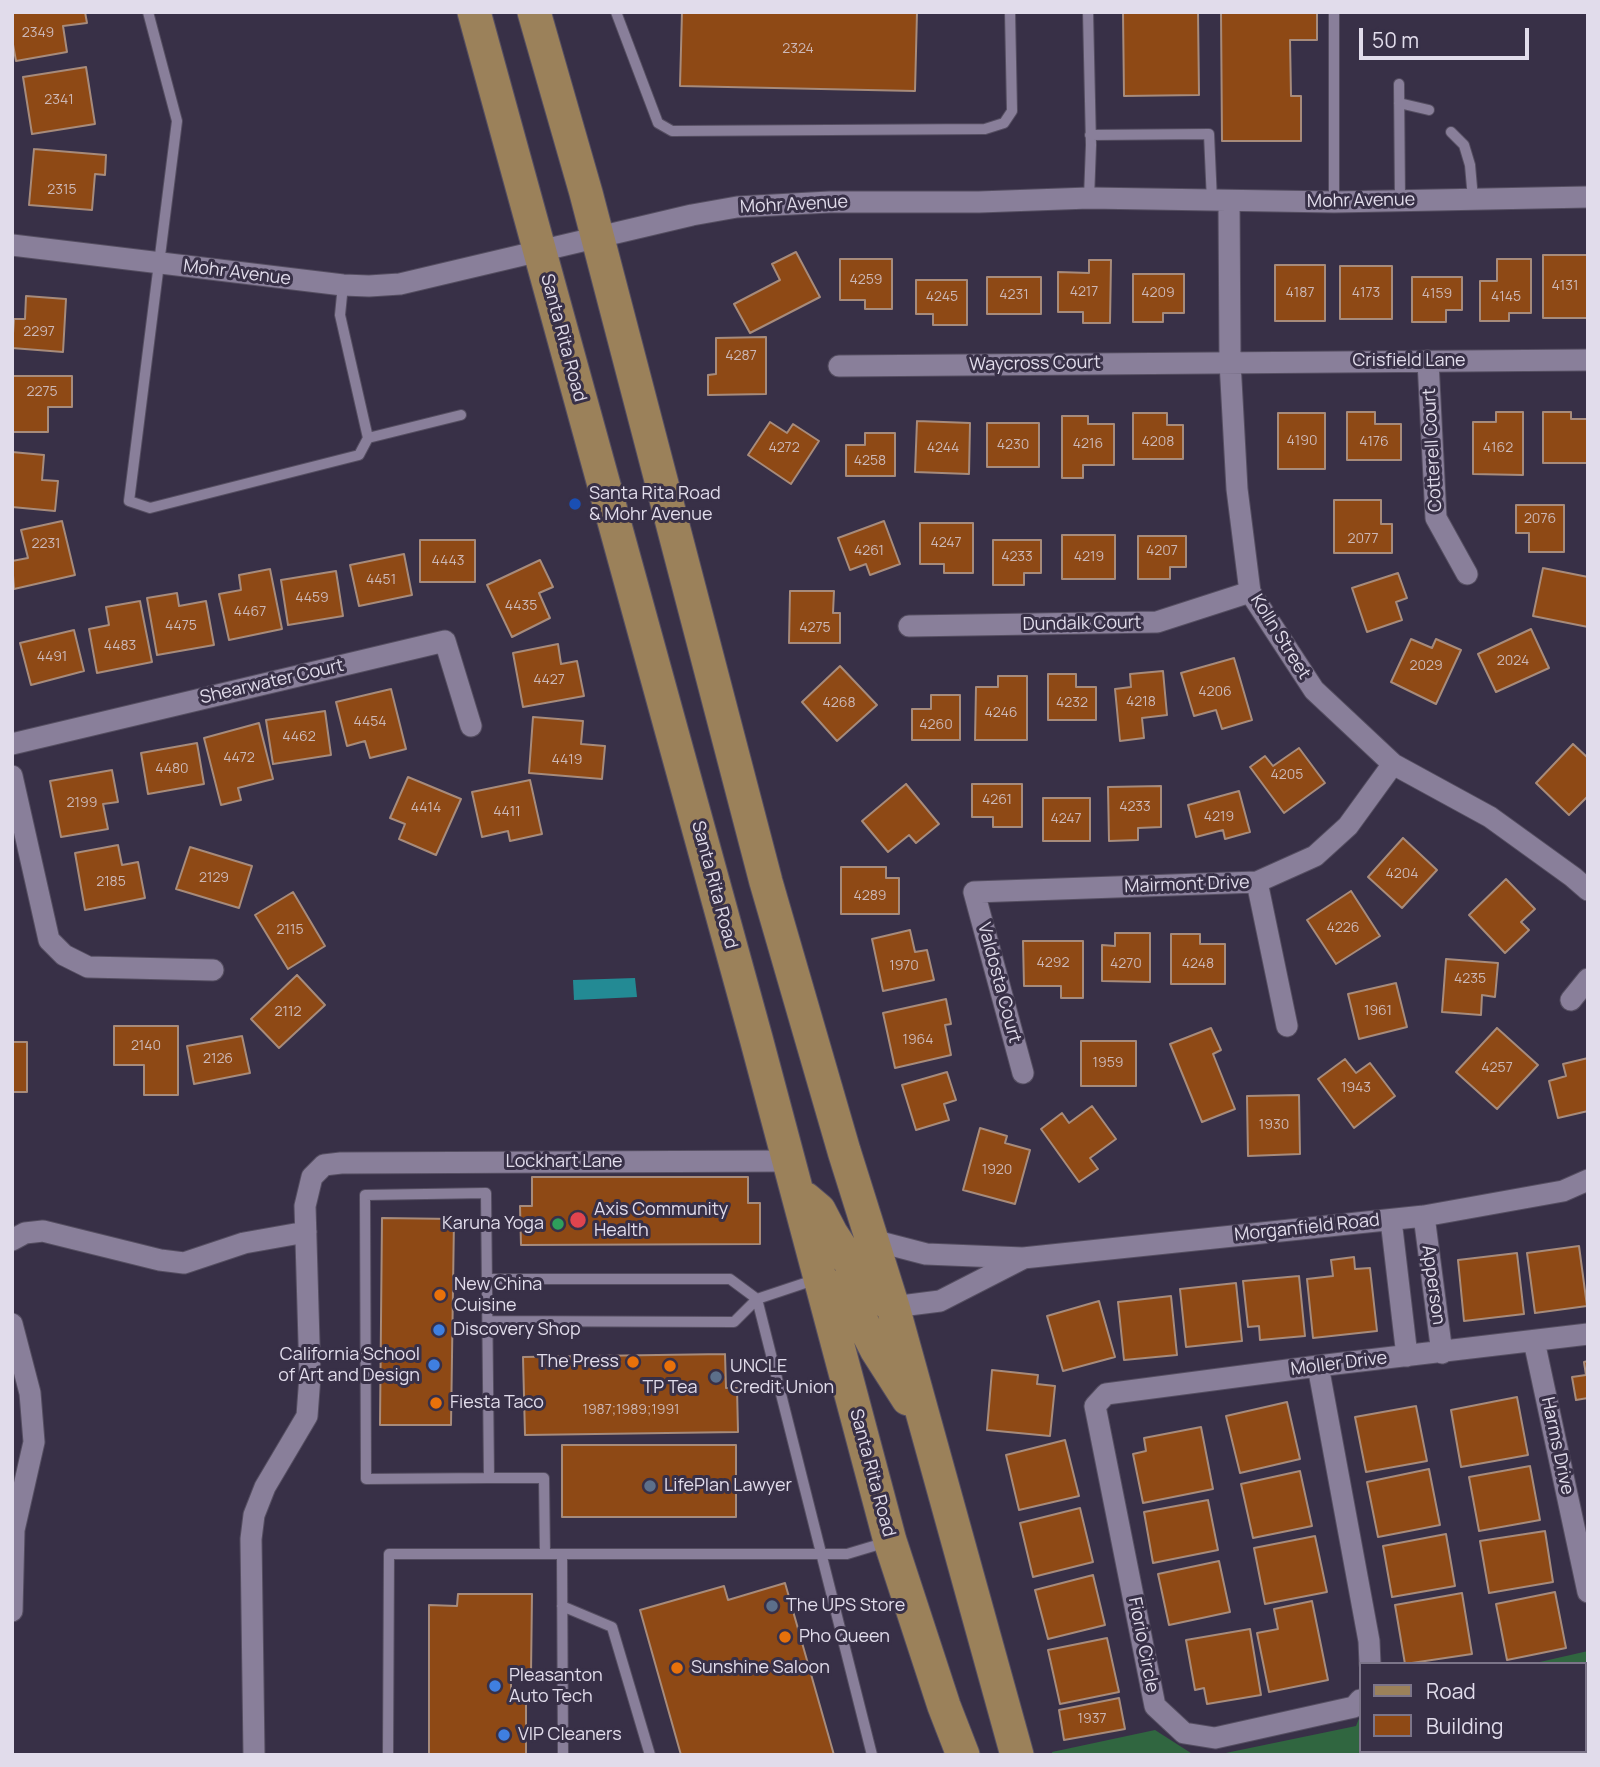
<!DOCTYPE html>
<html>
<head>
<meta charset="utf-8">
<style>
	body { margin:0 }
	#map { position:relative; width:1600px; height:1767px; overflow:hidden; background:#383047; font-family:Manrope,sans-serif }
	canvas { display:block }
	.frame { position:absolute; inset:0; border:14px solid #e1dceb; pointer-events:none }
	.legend { position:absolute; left:1359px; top:1662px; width:228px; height:91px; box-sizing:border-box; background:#383047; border:2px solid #7c7589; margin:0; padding:9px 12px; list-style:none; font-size:21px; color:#e1dceb }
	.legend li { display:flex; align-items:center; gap:14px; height:35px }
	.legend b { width:35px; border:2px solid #7c7589 }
	.scale { position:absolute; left:1359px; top:28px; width:170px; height:32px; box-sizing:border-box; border:4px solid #e1dceb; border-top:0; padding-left:9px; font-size:21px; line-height:24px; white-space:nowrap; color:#e1dceb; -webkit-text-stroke:5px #383047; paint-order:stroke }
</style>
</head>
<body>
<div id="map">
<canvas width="1600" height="1767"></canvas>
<div class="frame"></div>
<ul class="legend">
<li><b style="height:9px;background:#9b815a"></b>Road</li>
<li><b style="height:19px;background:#8e4915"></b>Building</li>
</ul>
<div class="scale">50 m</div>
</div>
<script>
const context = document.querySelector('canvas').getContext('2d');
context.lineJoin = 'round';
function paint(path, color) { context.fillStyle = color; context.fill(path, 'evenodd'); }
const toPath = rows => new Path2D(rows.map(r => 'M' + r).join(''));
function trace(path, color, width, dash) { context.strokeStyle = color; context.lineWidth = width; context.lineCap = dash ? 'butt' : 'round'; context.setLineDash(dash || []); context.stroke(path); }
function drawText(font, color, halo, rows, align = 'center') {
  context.font = font + ' Manrope,sans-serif'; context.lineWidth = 6; context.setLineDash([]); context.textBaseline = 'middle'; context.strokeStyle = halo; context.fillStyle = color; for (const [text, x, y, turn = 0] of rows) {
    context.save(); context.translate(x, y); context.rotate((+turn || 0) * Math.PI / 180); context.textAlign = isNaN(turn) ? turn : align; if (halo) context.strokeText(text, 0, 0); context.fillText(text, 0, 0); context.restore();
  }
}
paint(toPath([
	[1588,1651,1588,1755,1216,1755,1356,1726,1360,1716,1360,1751,1584,1751,1584,1664,1531,1664],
	[1155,1730,1194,1755,1053,1755,1052,1752]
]), '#306640');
paint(toPath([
	[635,978,637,997,574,1000,573,980]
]), '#238a94');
const building = toPath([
	[12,12,85,12,87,23,63,26,67,52,16,61,12,39,12,12],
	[682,12,917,12,915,91,680,86,682,12],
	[1123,12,1198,12,1199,95,1124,96,1123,12],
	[1221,12,1317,12,1317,40,1290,40,1291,96,1301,96,1301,141,1222,141,1221,12],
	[86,67,95,124,32,134,23,77,86,67],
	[34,149,106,155,105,175,95,174,92,210,29,205,34,149],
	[796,252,820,297,750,333,734,304,780,280,772,264,796,252],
	[1543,255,1588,255,1588,318,1543,318,1543,255],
	[840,259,892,259,892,309,865,309,865,300,840,300,840,259],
	[1497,259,1531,259,1531,313,1509,313,1509,321,1480,321,1480,281,1497,281,1497,259],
	[1089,260,1111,260,1110,323,1083,323,1083,312,1058,312,1058,272,1089,273,1089,260],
	[1275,265,1325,265,1325,321,1275,321,1275,265],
	[1340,266,1392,266,1392,319,1340,319,1340,266],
	[1133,274,1184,274,1184,313,1163,313,1163,322,1133,322,1133,274],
	[987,277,1041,277,1041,314,987,314,987,277],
	[1412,277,1462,277,1462,310,1446,310,1446,322,1412,322,1412,277],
	[916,280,967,280,967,325,933,325,933,314,916,314,916,280],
	[26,296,66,299,63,352,12,348,14,319,25,319,26,296],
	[766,337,766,394,708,395,708,375,716,374,716,338,766,337],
	[12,376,72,376,72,407,48,407,48,432,12,432,12,376],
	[1347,412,1375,412,1375,424,1401,424,1401,460,1347,460,1347,412],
	[1496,412,1523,412,1523,475,1473,474,1473,422,1496,422,1496,412],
	[1543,412,1571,412,1571,419,1588,419,1588,463,1543,463,1543,412],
	[1133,413,1167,413,1167,425,1183,425,1183,459,1133,459,1133,413],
	[1278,413,1325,413,1325,469,1278,469,1278,413],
	[1062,416,1088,416,1088,424,1114,424,1114,465,1083,465,1083,478,1062,478,1062,416],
	[917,421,970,423,969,474,915,472,917,421],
	[770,422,787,433,793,424,819,441,791,484,748,455,770,422],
	[987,423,1039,423,1039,467,987,467,987,423],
	[865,433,895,433,895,476,846,476,846,445,865,445,865,433],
	[12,452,44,455,42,480,58,481,55,511,12,507,12,452],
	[1334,500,1381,500,1381,524,1392,524,1392,553,1334,553,1334,500],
	[1516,505,1564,505,1564,552,1529,552,1529,533,1516,533,1516,505],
	[62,521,75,575,14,589,12,561,28,558,21,530,62,521],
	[884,521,900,564,870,575,866,564,850,570,838,538,884,521],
	[920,523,973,523,973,573,944,573,944,564,920,564,920,523],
	[1062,535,1115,535,1115,579,1062,579,1062,535],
	[1138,536,1186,536,1186,567,1170,567,1170,579,1138,579,1138,536],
	[420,540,475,540,475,582,420,582,420,540],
	[993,540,1041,540,1041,573,1024,573,1024,585,993,585,993,540],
	[404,554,412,595,359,606,350,565,404,554],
	[540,560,553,587,539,593,550,618,512,637,487,585,540,560],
	[1543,568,1588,577,1588,627,1533,616,1543,568],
	[270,569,282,629,229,640,219,594,241,590,239,575,270,569],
	[336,571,343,616,288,625,281,580,336,571],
	[1398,573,1407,598,1396,602,1402,620,1367,632,1352,588,1398,573],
	[790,591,834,591,833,613,840,613,840,643,789,643,790,591],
	[177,593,179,606,206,601,214,645,157,655,147,598,177,593],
	[140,601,152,662,97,673,89,629,109,625,106,607,140,601],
	[1531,629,1549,668,1496,692,1478,654,1531,629],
	[74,630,84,671,31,685,20,643,74,630],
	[1411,639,1432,648,1436,639,1461,650,1436,704,1391,682,1411,639],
	[558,644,561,664,577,661,584,696,523,707,513,653,558,644],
	[1234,658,1252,720,1222,729,1216,710,1194,716,1181,673,1234,658],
	[840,666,877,705,837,741,802,702,840,666],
	[1163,671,1167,715,1142,718,1144,738,1120,741,1115,689,1131,687,1130,674,1163,671],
	[1048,674,1076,674,1076,687,1096,687,1096,720,1048,720,1048,674],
	[998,676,1027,676,1027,740,975,740,976,687,998,687,998,676],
	[391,689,406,749,370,758,365,741,347,746,336,702,391,689],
	[931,695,960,695,960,740,912,740,912,709,931,709,931,695],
	[325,711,331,755,273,764,266,720,325,711],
	[533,717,583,721,581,744,605,746,602,779,529,773,533,717],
	[259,723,273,779,238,788,241,800,221,805,204,738,259,723],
	[197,743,204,784,148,794,141,753,197,743],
	[1573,744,1588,758,1588,796,1569,815,1536,783,1573,744],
	[1299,748,1325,783,1284,813,1250,767,1265,756,1273,766,1299,748],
	[112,770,118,802,103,804,108,829,61,837,50,781,112,770],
	[408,777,461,799,436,855,399,839,405,824,390,818,408,777],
	[530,780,542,834,510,841,508,831,482,837,472,792,530,780],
	[906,784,939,824,916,843,909,835,888,852,862,821,906,784],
	[972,784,1022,784,1022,827,993,827,993,817,972,817,972,784],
	[1161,786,1161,827,1138,828,1138,840,1109,841,1108,787,1161,786],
	[1239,791,1250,832,1225,839,1223,830,1196,837,1188,805,1239,791],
	[1043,798,1090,798,1090,841,1043,841,1043,798],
	[1403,838,1437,870,1402,908,1368,877,1403,838],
	[118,845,122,865,138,862,145,898,85,910,75,853,118,845],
	[190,847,252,866,239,908,176,889,190,847],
	[841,867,886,867,886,878,899,878,899,914,841,914,841,867],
	[1506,879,1535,909,1521,922,1529,930,1505,953,1469,915,1506,879],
	[1351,891,1380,936,1336,964,1307,920,1351,891],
	[293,892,325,946,288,969,255,915,293,892],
	[910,930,915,952,927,950,934,980,883,991,872,939,910,930],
	[1115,933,1150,933,1150,982,1102,981,1102,945,1115,946,1115,933],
	[1171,934,1200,934,1200,944,1225,944,1225,984,1171,984,1171,934],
	[1023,941,1083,941,1083,998,1061,998,1061,986,1024,986,1023,941],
	[1446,959,1498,963,1495,997,1482,995,1481,1015,1442,1012,1446,959],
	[297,975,325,1005,279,1048,251,1019,297,975],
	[1396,983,1407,1027,1359,1039,1348,994,1396,983],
	[946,999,951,1024,945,1025,951,1055,895,1068,883,1013,946,999],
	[114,1026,178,1026,178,1095,144,1095,144,1065,114,1065,114,1026],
	[1211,1028,1221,1050,1213,1054,1235,1109,1202,1122,1170,1044,1211,1028],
	[1497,1028,1538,1065,1497,1109,1456,1072,1497,1028],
	[242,1036,250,1073,194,1084,187,1046,242,1036],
	[1081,1041,1136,1041,1136,1086,1081,1086,1081,1041],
	[12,1042,27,1042,27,1092,12,1092,12,1042],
	[1588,1058,1588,1111,1558,1118,1549,1081,1566,1076,1563,1064,1588,1058],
	[1345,1059,1356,1073,1370,1063,1395,1096,1354,1128,1318,1079,1345,1059],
	[947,1072,956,1100,944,1104,949,1120,916,1130,902,1085,947,1072],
	[1299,1095,1300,1154,1248,1156,1247,1096,1299,1095],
	[1092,1106,1116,1139,1090,1158,1098,1169,1079,1182,1041,1129,1062,1113,1069,1123,1092,1106],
	[980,1128,1007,1136,1005,1143,1030,1150,1015,1204,963,1190,980,1128],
	[532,1177,748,1177,748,1203,760,1203,760,1244,521,1245,520,1206,532,1206,532,1177],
	[382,1218,454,1219,451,1425,380,1425,382,1218],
	[1579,1246,1587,1306,1535,1313,1527,1253,1579,1246],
	[1517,1253,1524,1314,1464,1321,1458,1260,1517,1253],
	[1354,1257,1355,1269,1370,1268,1377,1331,1313,1338,1307,1279,1333,1276,1331,1260,1354,1257],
	[1299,1276,1305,1336,1260,1340,1259,1326,1248,1327,1243,1281,1299,1276],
	[1236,1283,1242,1341,1186,1347,1180,1289,1236,1283],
	[1171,1296,1177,1355,1124,1360,1118,1302,1171,1296],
	[1099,1301,1115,1357,1063,1371,1047,1316,1099,1301],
	[725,1354,726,1388,737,1388,738,1432,525,1435,523,1357,725,1354],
	[1588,1361,1588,1398,1576,1400,1572,1377,1586,1375,1584,1362,1588,1361],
	[992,1370,1038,1375,1037,1384,1055,1386,1050,1436,987,1430,992,1370],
	[1517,1397,1528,1455,1461,1467,1451,1410,1517,1397],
	[1287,1402,1300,1459,1240,1473,1226,1416,1287,1402],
	[1416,1406,1427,1461,1366,1472,1355,1417,1416,1406],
	[1201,1427,1213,1489,1143,1503,1133,1454,1146,1451,1144,1438,1201,1427],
	[1065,1440,1079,1496,1019,1510,1006,1455,1065,1440],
	[562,1445,736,1445,736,1517,562,1517,562,1445],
	[1530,1466,1540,1520,1479,1531,1469,1477,1530,1466],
	[1429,1469,1440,1525,1378,1537,1367,1482,1429,1469],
	[1300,1471,1312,1526,1253,1538,1241,1484,1300,1471],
	[1208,1500,1218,1550,1153,1563,1144,1512,1208,1500],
	[1080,1508,1093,1562,1033,1577,1020,1523,1080,1508],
	[1545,1531,1553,1582,1489,1593,1480,1541,1545,1531],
	[1446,1534,1455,1586,1392,1597,1383,1546,1446,1534],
	[1315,1536,1327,1592,1265,1604,1254,1548,1315,1536],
	[1219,1561,1230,1612,1169,1625,1158,1574,1219,1561],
	[1093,1575,1105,1625,1048,1639,1035,1590,1093,1575],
	[785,1583,834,1755,681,1755,640,1610,724,1586,728,1600,785,1583],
	[1555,1592,1566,1648,1507,1660,1496,1604,1555,1592],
	[1462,1593,1472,1654,1405,1664,1395,1605,1462,1593],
	[458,1594,532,1594,531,1674,511,1673,511,1695,526,1695,526,1755,429,1755,429,1605,457,1606,458,1594],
	[1312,1601,1328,1680,1269,1692,1257,1633,1278,1629,1274,1609,1312,1601],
	[1250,1629,1261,1695,1207,1704,1204,1688,1195,1690,1186,1640,1250,1629],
	[1107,1638,1119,1692,1060,1704,1048,1650,1107,1638],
	[1119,1698,1125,1729,1064,1740,1059,1710,1119,1698]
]);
paint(building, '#8e4915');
trace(building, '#a78b7b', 2);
const lane = toPath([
	[148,12,177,121,129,501,150,508,359,455,368,438],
	[616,12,658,123,672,131,985,129,1004,123,1012,111,1010,12],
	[1088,12,1091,145,1089,198],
	[1334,12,1334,202],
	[1399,84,1400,201],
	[1399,103,1429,110],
	[1451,132,1464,145,1470,165,1473,199],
	[1090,135,1209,134,1212,201],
	[343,285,340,315,368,438,461,415],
	[488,1279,730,1279,757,1299,872,1755],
	[489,1321,734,1322,757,1299,817,1279],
	[489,1478,366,1479,365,1195,486,1193,489,1478,544,1478,545,1554],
	[562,1554,563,1755],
	[562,1606,612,1627,650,1755],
	[388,1755,389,1554,847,1554,887,1542]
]);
const street = toPath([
	[1229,201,1230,362,1237,489,1250,592,1314,690,1393,764,1490,817,1573,877,1588,890],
	[12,245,343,285,369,286,400,284,692,215,737,207,830,202,979,202,1089,198,1334,202,1588,197],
	[1428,361,1436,518,1467,574],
	[839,366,1588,360],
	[909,626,1157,622,1250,592],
	[12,744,445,641,471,726],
	[12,776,49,940,64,955,88,967,213,970],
	[1257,882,1287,1026],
	[1571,1000,1588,979],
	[1023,1073,974,892,1257,882,1315,856,1348,826,1393,764],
	[1424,1216,1442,1353],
	[1391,1220,1407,1356],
	[12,1240,25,1233,43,1231,160,1260,184,1263,244,1243,306,1232],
	[872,1240,926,1254,1023,1258,1424,1216,1563,1191,1588,1180],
	[893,1307,940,1301,1022,1259],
	[12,1324,30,1393,34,1442,14,1530,12,1611],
	[1534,1341,1588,1592],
	[1318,1366,1369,1641,1370,1664],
	[1360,1700,1354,1707,1215,1738,1184,1733,1155,1706,1095,1406,1106,1394,1318,1366,1588,1334],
	[254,1755,251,1539,254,1515,265,1487,307,1416,310,1376,305,1206,312,1177,324,1165,341,1163,787,1161]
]);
const primary = toPath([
	[474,12,756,1038,890,1541,944,1706,963,1755],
	[534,12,586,193,766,882,844,1151,893,1307,1017,1755],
	[806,1199,819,1210,831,1233,863,1282,892,1306],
	[820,1279,856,1310,876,1349,908,1399]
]);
trace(lane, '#554e61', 12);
trace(street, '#554e61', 23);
trace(primary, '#554e61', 35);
trace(toPath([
	[1366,1751,1366,1755]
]), '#7e778b', 4.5, [2, 5]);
trace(lane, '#897f9a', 10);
trace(street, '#897f9a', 21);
trace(primary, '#9b815a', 33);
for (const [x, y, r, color] of [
	[575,504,7,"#1a4fb4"],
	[578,1220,9,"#e0444e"],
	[558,1224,7,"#2e9e5b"],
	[440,1295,7,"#e8710a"],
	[439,1330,7,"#3f7fe0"],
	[633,1362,7,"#e8710a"],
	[434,1365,7,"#3f7fe0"],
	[670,1366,7,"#e8710a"],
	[716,1377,7,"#5c6f8a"],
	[436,1403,7,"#e8710a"],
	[650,1486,7,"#5c6f8a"],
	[772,1606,7,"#5c6f8a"],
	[785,1637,7,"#e8710a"],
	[677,1668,7,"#e8710a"],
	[495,1686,7,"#3f7fe0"],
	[504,1735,7,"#3f7fe0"]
]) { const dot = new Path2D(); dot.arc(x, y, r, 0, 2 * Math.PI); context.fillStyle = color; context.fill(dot); trace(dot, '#383047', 2.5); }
drawText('14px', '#ccb7b6', null, [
	["2349",38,33],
	["2324",798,49],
	["2341",59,100],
	["2315",62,190],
	["4259",866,280],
	["4131",1565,286],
	["4217",1084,292],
	["4209",1158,293],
	["4187",1300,293],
	["4173",1366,293],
	["4159",1437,294],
	["4231",1014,295],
	["4245",942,297],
	["4145",1506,297],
	["2297",39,332],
	["4287",741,356],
	["2275",42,392],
	["4190",1302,441],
	["4208",1158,442],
	["4176",1374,442],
	["4216",1088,444],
	["4230",1013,445],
	["4272",784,448],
	["4244",943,448],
	["4162",1498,448],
	["4258",870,461],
	["2076",1540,519],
	["2077",1363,539],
	["4247",946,543],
	["2231",46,544],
	["4261",869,551],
	["4207",1162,551],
	["4233",1017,557],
	["4219",1089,557],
	["4443",448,561],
	["4451",381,580],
	["4459",312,598],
	["4435",521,606],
	["4467",250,612],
	["4475",181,626],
	["4275",815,628],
	["4483",120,646],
	["4491",52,657],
	["2024",1513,661],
	["2029",1426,666],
	["4427",549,680],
	["4206",1215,692],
	["4218",1141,702],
	["4268",839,703],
	["4232",1072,703],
	["4246",1001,713],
	["4454",370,722],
	["4260",936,725],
	["4462",299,737],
	["4472",239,758],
	["4419",567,760],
	["4480",172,769],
	["4205",1287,775],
	["4261",997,800],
	["2199",82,803],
	["4233",1135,807],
	["4414",426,808],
	["4411",507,812],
	["4219",1219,817],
	["4247",1066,819],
	["4204",1402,874],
	["2129",214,878],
	["2185",111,882],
	["4289",870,896],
	["4226",1343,928],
	["2115",290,930],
	["4292",1053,963],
	["4270",1126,964],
	["4248",1198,964],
	["1970",904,966],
	["4235",1470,979],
	["1961",1378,1011],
	["2112",288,1012],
	["1964",918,1040],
	["2140",146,1046],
	["2126",218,1059],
	["1959",1108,1063],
	["4257",1497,1068],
	["1943",1356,1088],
	["1930",1274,1125],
	["1920",997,1170],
	["1987;1989;1991",631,1410],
	["1937",1092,1719]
]);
drawText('18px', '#e1dceb', '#383047', [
	["Mohr Avenue",1361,201,-1],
	["Mohr Avenue",794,205,-3],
	["Mohr Avenue",237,273,7],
	["Santa Rita Road",563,338,75],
	["Crisfield Lane",1409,361],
	["Waycross Court",1035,364,-1],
	["Cotterell Court",1433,450,-93],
	["Dundalk Court",1082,624,-1],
	["Kolln Street",1280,637,58],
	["Shearwater Court",272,682,-13],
	["Santa Rita Road",714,885,75],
	["Mairmont Drive",1187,885,-2],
	["Valdosta Court",999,983,75],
	["Lockhart Lane",564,1162],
	["Morganfield Road",1307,1228,-6],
	["Apperson",1433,1285,82],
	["Moller Drive",1339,1364,-7],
	["Harms Drive",1557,1446,78],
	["Santa Rita Road",872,1473,75],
	["Fiorio Circle",1143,1645,79]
]);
drawText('18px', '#e1dceb', '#383047', [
	["Santa Rita Road",589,494],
	["& Mohr Avenue",589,515],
	["Axis Community",594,1210],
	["Health",594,1231],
	["Karuna Yoga",544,1224,"right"],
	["New China",454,1285],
	["Cuisine",454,1306],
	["Discovery Shop",453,1330],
	["California School",420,1355,"right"],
	["of Art and Design",420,1376,"right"],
	["The Press",619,1362,"right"],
	["UNCLE",730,1367],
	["Credit Union",730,1388],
	["TP Tea",670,1388,"center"],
	["Fiesta Taco",450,1403],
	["LifePlan Lawyer",664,1486],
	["The UPS Store",786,1606],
	["Pho Queen",799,1637],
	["Sunshine Saloon",691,1668],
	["Pleasanton",509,1676],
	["Auto Tech",509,1697],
	["VIP Cleaners",518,1735]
], 'left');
</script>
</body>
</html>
